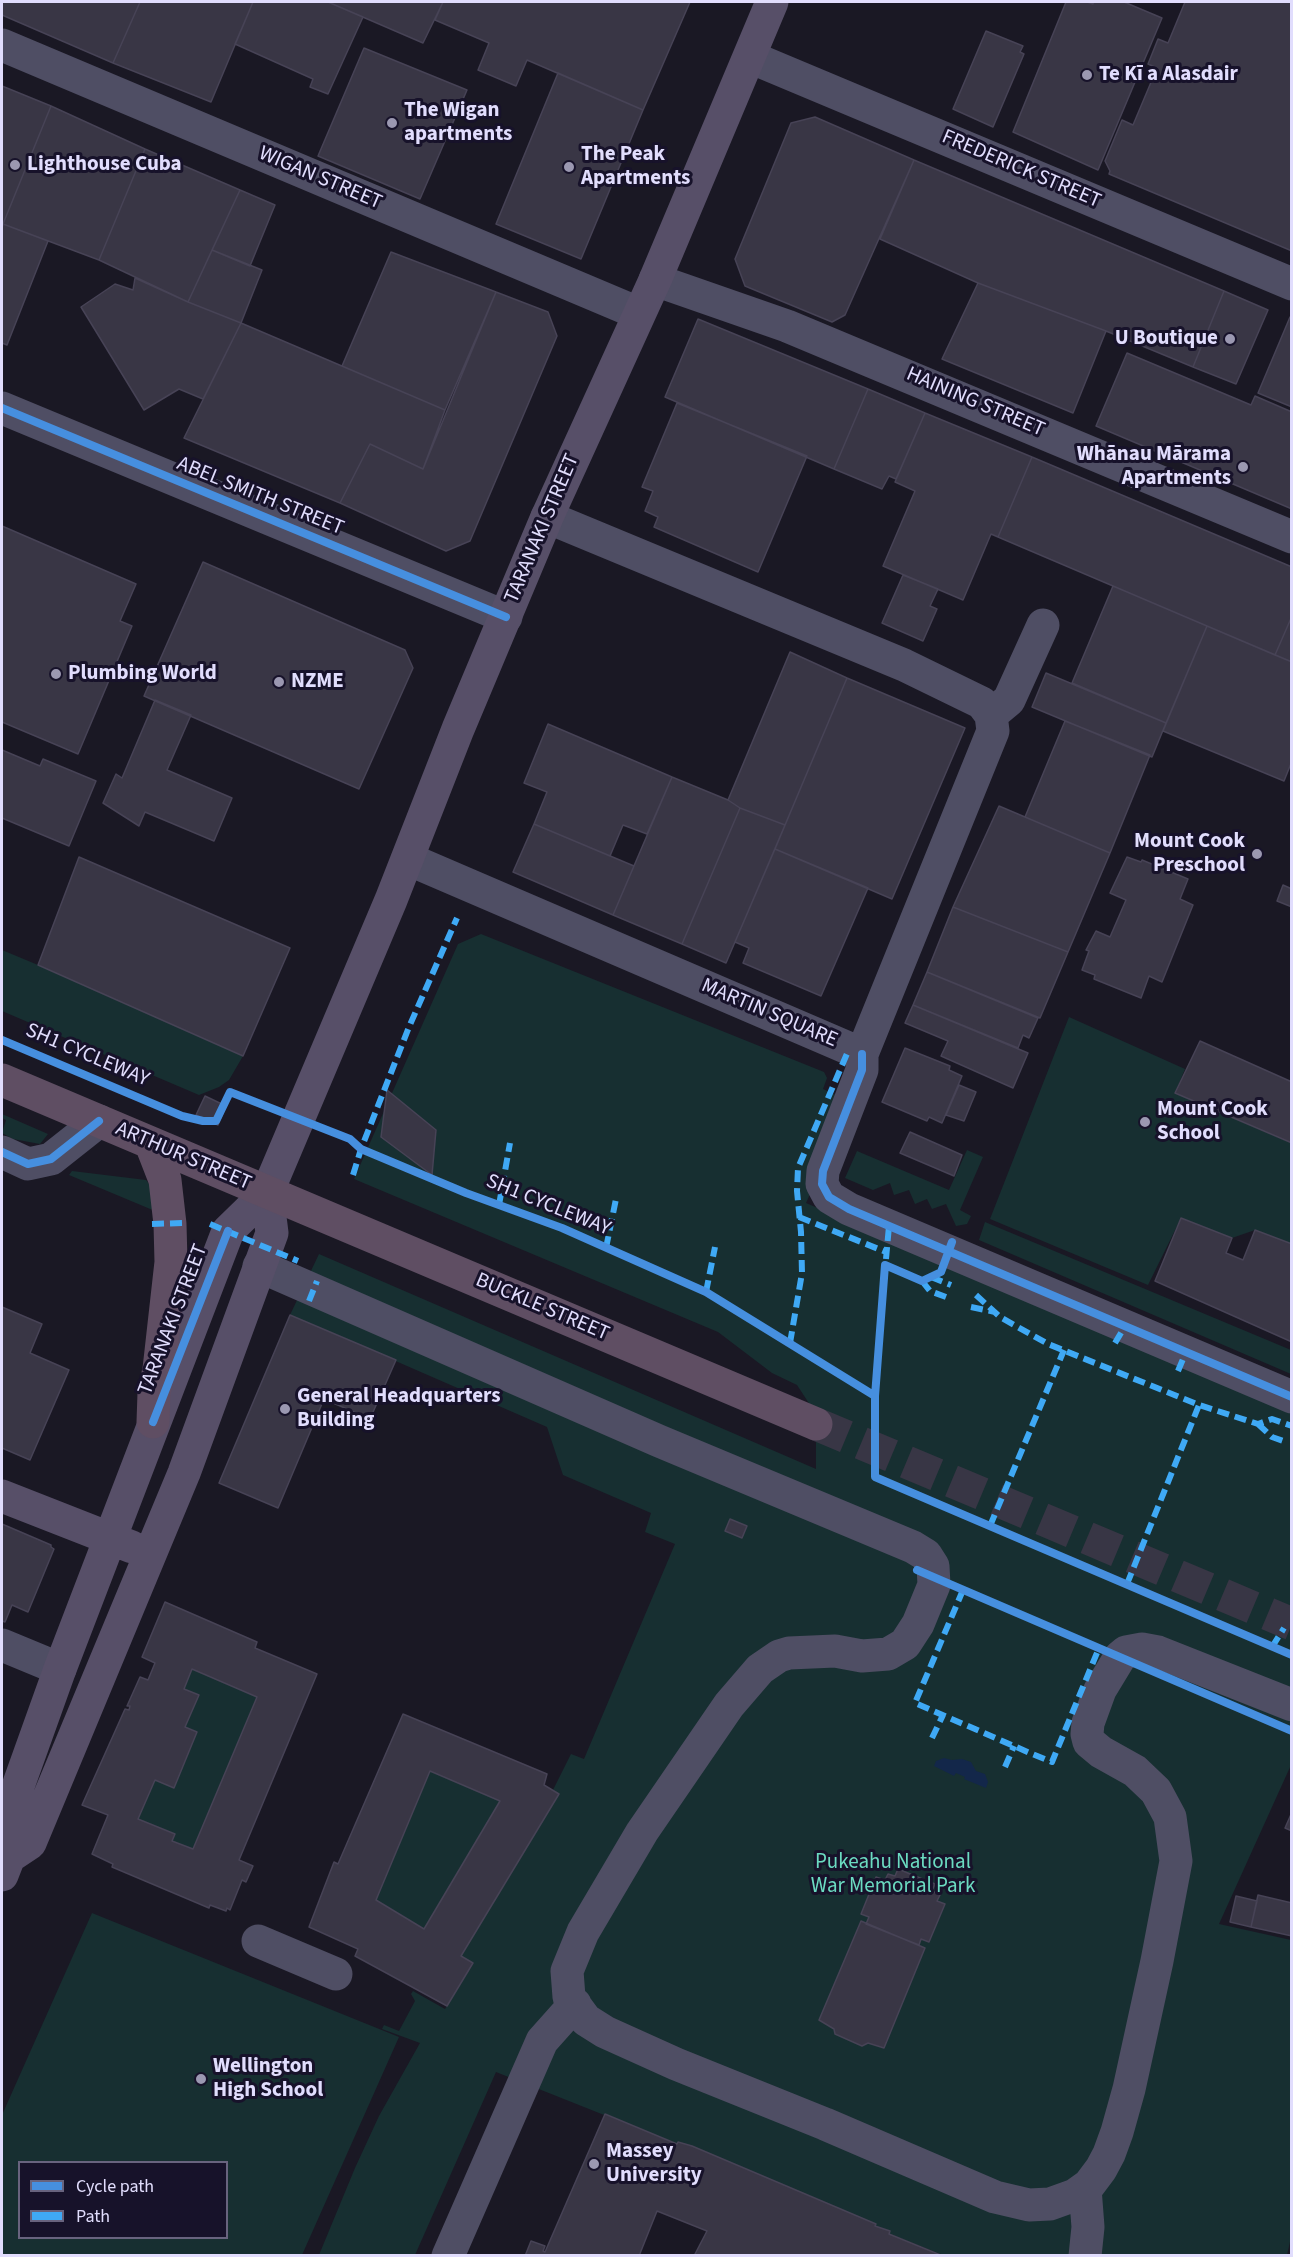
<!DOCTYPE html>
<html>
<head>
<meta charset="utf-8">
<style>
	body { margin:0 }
	#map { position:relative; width:1293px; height:2257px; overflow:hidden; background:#1a1824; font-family:"Source Sans 3",sans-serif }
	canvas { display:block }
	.frame { position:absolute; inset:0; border:3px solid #e1ddfd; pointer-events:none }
	.legend { position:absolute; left:18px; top:2161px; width:210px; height:78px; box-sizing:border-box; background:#17122a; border:2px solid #68637e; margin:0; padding:8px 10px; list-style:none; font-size:18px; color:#e1ddfd }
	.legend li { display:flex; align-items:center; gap:12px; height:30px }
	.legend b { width:30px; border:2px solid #68637e }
</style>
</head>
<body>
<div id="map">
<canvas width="1293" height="2257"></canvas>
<div class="frame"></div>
<ul class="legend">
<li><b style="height:8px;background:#468fdf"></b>Cycle path</li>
<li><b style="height:8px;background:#3fa9f5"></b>Path</li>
</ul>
</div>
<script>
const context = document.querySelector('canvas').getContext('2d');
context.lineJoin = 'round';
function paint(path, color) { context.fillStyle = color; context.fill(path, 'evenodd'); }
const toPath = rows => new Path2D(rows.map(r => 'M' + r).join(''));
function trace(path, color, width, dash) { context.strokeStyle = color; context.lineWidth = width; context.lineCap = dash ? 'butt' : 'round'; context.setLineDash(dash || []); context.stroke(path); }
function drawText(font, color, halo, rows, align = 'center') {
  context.font = font + ' "Source Sans 3",sans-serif'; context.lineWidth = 6; context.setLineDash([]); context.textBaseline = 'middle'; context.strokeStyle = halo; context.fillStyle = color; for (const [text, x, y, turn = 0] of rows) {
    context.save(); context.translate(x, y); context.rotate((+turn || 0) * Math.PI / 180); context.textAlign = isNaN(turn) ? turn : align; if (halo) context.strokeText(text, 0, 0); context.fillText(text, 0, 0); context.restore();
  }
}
paint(toPath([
	[481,934,824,1072,827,1078,823,1089,852,1102,806,1203,1291,1411,1291,1765,1219,1924,1291,1940,1292,2233,1287,2255,943,2255,889,2234,890,2231,875,2226,875,2224,679,2142,677,2144,496,2072,415,2255,319,2255,355,2168,379,2116,420,2043,382,2029,384,2025,399,2031,415,2001,411,1994,413,1991,445,2009,473,1964,461,1956,558,1794,553,1790,571,1754,584,1759,675,1544,645,1532,651,1513,563,1475,547,1427,290,1315,319,1254,816,1469,816,1414,797,1385,772,1373,718,1332,354,1179,458,944],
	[2,950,38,965,243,1056,229,1080,219,1087,199,1095,2,1011],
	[1069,1017,1185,1069,1175,1093,1291,1143,1291,1246,1255,1230,1232,1238,1181,1218,1148,1285,990,1219],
	[2,1114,48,1134,40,1144,13,1139,2,1133,6,1120,2,1118],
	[967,1150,983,1157,960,1210,971,1216,967,1224,956,1226,946,1204,932,1209,927,1199,915,1204,909,1190,894,1195,890,1183,873,1190,845,1178,857,1151,949,1190],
	[72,1171,146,1180,150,1185,155,1211,69,1175],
	[985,1222,1291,1350,1291,1374,979,1240],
	[192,1669,257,1697,193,1849,172,1841,175,1834,138,1819,155,1780,174,1788,197,1732,185,1727,198,1695,184,1689],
	[430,1771,500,1801,424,1929,376,1900],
	[92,1913,399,2037,302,2255,2,2255,2,2115],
	[20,2162,226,2162,226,2238,20,2238]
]), '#172f31');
paint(toPath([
	[944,1758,952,1760,962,1759,971,1762,976,1771,985,1774,988,1782,986,1788,964,1779,965,1777,956,1773,954,1776,934,1766,936,1761]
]), '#13274a');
const building = toPath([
	[2,2,140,2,113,63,2,15,2,2],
	[140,2,253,2,211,102,113,63,140,2],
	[253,2,328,2,363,17,328,94,310,87,313,79,235,44,253,2],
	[328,2,443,2,423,43,328,2],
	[443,2,690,2,643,110,527,60,516,86,478,70,489,43,435,20,443,2],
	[1066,2,1087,2,1093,4,1094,2,1124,2,1162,18,1098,170,1013,132,1066,2],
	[1185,2,1292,2,1292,251,1109,174,1110,171,1105,161,1122,120,1133,125,1157,68,1148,64,1158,39,1168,43,1185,2],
	[986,31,1023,46,1020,52,1024,54,993,127,953,109,986,31],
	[364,48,467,90,420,199,318,156,364,48],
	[558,73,643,110,581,259,496,224,558,73],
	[2,86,51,106,3,224,2,223,2,86],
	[51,106,145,149,99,260,3,224,51,106],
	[815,117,914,160,845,315,832,322,745,286,735,259,791,123,815,117],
	[145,149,240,190,188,302,99,260,145,149],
	[914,160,1224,291,1193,367,1106,331,978,283,880,239,914,160],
	[240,190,275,205,250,266,212,250,240,190],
	[3,224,48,241,7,345,2,343,2,228,3,224],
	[212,250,262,270,241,323,188,302,212,250],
	[391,252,496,292,445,410,342,366,391,252],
	[135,278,188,302,241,323,203,399,179,389,144,410,81,307,115,284,133,290,135,278],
	[978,283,1106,331,1073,413,942,359,978,283],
	[1224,291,1268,310,1236,384,1193,367,1224,291],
	[496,292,548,312,557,336,470,541,446,551,340,503,370,444,423,469,496,292],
	[1290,317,1292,318,1292,407,1258,393,1290,317],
	[698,319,868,389,834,469,665,397,698,319],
	[241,323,445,410,423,469,370,444,340,503,184,438,241,323],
	[1127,353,1251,405,1255,396,1292,412,1292,509,1096,426,1127,353],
	[868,389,925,413,896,479,889,476,882,489,834,469,868,389],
	[677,403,807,456,758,572,654,527,658,517,645,511,653,491,642,487,677,403],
	[925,413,1032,457,998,537,991,534,963,600,883,566,915,491,895,482,925,413],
	[1032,457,1292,567,1292,616,1275,655,998,537,1032,457],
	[2,526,136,584,120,621,132,626,78,754,2,722,2,526],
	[203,562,405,650,413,668,359,789,144,696,203,562],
	[903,575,938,589,930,606,937,609,923,641,882,623,903,575],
	[1113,586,1207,626,1166,723,1072,683,1113,586],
	[1292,616,1292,662,1275,655,1292,616],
	[1207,626,1292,662,1292,761,1284,781,1163,731,1207,626],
	[790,652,847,678,785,825,740,808,728,800,790,652],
	[1046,673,1166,723,1152,757,1032,707,1046,673],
	[847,678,965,728,892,899,775,849,847,678],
	[155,700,191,715,167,770,232,798,214,841,145,812,139,826,103,803,116,774,122,778,155,700],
	[1065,721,1150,755,1110,853,1025,817,1065,721],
	[548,724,672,777,647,834,623,825,610,856,534,824,547,792,524,783,548,724],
	[2,750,40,766,43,759,96,781,69,846,2,818,2,750],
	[672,777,728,800,740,808,682,944,613,915,672,777],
	[999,806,1110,853,1068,952,953,907,999,806],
	[740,808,785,825,726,963,682,944,740,808],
	[534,824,634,866,613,915,513,872,534,824],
	[775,849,868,888,821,996,743,963,749,948,735,942,775,849],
	[79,857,290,948,243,1056,38,965,79,857],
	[1127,857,1141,862,1142,860,1188,879,1180,899,1193,905,1162,982,1149,976,1141,998,1094,979,1095,975,1082,970,1089,951,1086,950,1096,931,1110,937,1126,900,1110,893,1127,857],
	[1283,885,1292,889,1292,907,1277,901,1283,885],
	[953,907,1068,952,1040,1018,927,972,953,907],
	[927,972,1038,1018,1029,1038,1023,1035,1018,1048,913,1005,927,972],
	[913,1005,1028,1053,1013,1088,941,1056,948,1041,905,1023,913,1005],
	[1200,1041,1292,1082,1292,1143,1175,1093,1200,1041],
	[905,1048,950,1066,949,1070,962,1076,942,1123,929,1117,927,1121,882,1102,905,1048],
	[959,1085,976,1092,964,1121,946,1115,959,1085],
	[387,1090,436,1130,432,1175,381,1137,387,1090],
	[205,1096,226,1106,218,1125,196,1115,205,1096],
	[910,1132,962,1155,954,1176,900,1153,910,1132],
	[1181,1218,1232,1238,1226,1253,1243,1260,1255,1230,1292,1244,1292,1342,1155,1281,1181,1218],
	[2,1307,42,1324,30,1353,69,1370,30,1460,2,1448,2,1307],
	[290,1315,396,1360,370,1419,324,1399,278,1508,219,1483,290,1315],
	[730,1519,747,1526,742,1538,725,1531,730,1519],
	[2,1524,51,1545,51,1547,54,1549,28,1612,12,1605,5,1622,2,1621,2,1524],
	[165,1602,257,1642,255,1648,317,1674,239,1860,253,1866,246,1882,242,1880,230,1910,227,1908,226,1911,210,1905,209,1908,112,1867,113,1864,92,1854,108,1815,82,1805,125,1709,129,1710,130,1706,127,1706,140,1677,148,1680,155,1663,142,1657,165,1602],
	[192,1669,257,1697,193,1849,172,1841,175,1834,138,1819,155,1780,174,1788,197,1732,185,1727,199,1695,184,1689,192,1669],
	[403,1714,547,1774,544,1785,559,1794,461,1956,473,1963,447,2006,355,1956,358,1949,309,1927,334,1862,338,1864,403,1714],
	[430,1771,500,1801,424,1929,376,1900,430,1771],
	[1292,1812,1292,1831,1285,1828,1292,1812],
	[898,1869,935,1884,932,1891,940,1895,937,1901,945,1904,929,1942,921,1939,919,1945,866,1924,869,1917,861,1914,876,1877,885,1880,888,1874,895,1876,898,1869],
	[1258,1895,1292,1903,1292,1936,1251,1927,1258,1895],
	[1236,1896,1257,1901,1251,1927,1230,1922,1236,1896],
	[861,1921,925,1948,884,2048,868,2043,862,2046,835,2034,834,2029,819,2020,861,1921],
	[605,2114,677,2144,678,2142,692,2146,876,2224,875,2226,890,2231,889,2234,943,2256,694,2256,707,2231,657,2211,639,2256,525,2256,531,2241,545,2246,543,2251,545,2252,605,2114]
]);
paint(building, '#393645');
trace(building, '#474356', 1.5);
trace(toPath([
	[816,1424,1292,1624]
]), '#383645', 33, [33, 16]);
trace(toPath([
	[2,45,638,313],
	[750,57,1292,284],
	[655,280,787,326,1292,537],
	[2,408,506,617],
	[991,715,1009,700,1043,625],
	[408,859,862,1054,993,731,991,715,982,703,904,665,547,517],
	[862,1054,862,1070,823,1171,822,1184,829,1197,849,1209,1292,1397],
	[2,1152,28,1164,51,1159,99,1121],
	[259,1266,659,1441,913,1547,926,1555,933,1566,934,1585,918,1624,905,1644,888,1654,862,1656,835,1651,789,1653,779,1656,760,1669,729,1705,642,1832,583,1932,567,1971,569,1997,586,2020,605,2032,676,2064,825,2124,995,2197,1029,2205,1050,2204,1075,2195,1089,2185,1101,2169,1109,2154,1117,2132,1129,2089,1157,1961,1176,1861,1170,1817,1156,1791,1135,1771,1101,1752,1089,1742,1087,1734,1088,1723,1100,1690,1120,1657,1126,1652,1142,1649,1158,1652,1292,1705],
	[2,1645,60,1669],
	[258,1941,336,1974],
	[448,2256,542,2041,575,2004],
	[1085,2256,1088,2227,1085,2188]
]), '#4f4e64', 33);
trace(toPath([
	[2,1496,132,1547],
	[9,1857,30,1843,184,1473,272,1233,267,1193],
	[2,1875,9,1857,2,1831,60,1669,228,1231,267,1193,391,900,458,729,547,517,655,280,772,2]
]), '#574f68', 33);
trace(toPath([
	[2,1080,816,1424],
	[151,1144,165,1180,170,1224,171,1262,159,1369,154,1393,153,1422]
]), '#5f4e63', 33);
trace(toPath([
	[353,1175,361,1149,409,1027,457,918],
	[499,1205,510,1143],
	[799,1217,886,1252],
	[152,1224,183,1223],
	[210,1224,298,1261],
	[606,1248,616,1199],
	[886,1259,889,1226],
	[931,1277,951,1285],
	[922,1281,930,1291,946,1297],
	[706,1292,715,1247],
	[976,1295,1000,1317,1048,1344,1199,1405,1258,1424,1272,1419,1292,1426],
	[309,1301,317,1281],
	[971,1307,995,1312],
	[790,1343,802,1273,801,1232,797,1191,798,1168,849,1049],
	[1115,1343,1125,1326],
	[1178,1371,1186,1352],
	[1258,1424,1272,1437,1286,1442],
	[990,1526,1064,1350],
	[1127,1584,1199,1405],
	[963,1590,915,1703,1030,1753,1052,1762,1099,1648],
	[1272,1647,1284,1628],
	[932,1738,943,1715],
	[1005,1767,1014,1746]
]), '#3fa9f5', 6, [12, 6]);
trace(toPath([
	[2,408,506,617],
	[2,1040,182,1116,203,1121,216,1121,230,1092,350,1139,361,1149,466,1193,562,1228,706,1292,875,1396,885,1265,922,1281,941,1272,952,1242],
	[862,1054,862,1070,823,1171,822,1184,829,1197,849,1209,1292,1397],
	[2,1152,28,1164,51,1159,99,1121],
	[875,1396,875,1477,1292,1655],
	[153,1422,228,1231],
	[917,1570,1292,1731]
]), '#468fdf', 8);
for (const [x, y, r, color] of [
	[1087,75,6,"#9b98b1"],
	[392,123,6,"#9b98b1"],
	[15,165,6,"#9b98b1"],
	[569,167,6,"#9b98b1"],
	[1230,339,6,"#9b98b1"],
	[1243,467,6,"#9b98b1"],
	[56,674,6,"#9b98b1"],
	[279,682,6,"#9b98b1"],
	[1257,854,6,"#9b98b1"],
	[1145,1122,6,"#9b98b1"],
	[285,1409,6,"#9b98b1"],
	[201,2079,6,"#9b98b1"],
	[594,2164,6,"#9b98b1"]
]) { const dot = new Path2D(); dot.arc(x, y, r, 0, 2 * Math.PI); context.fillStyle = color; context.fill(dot); trace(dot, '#17122a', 2); }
drawText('bold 21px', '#e1ddfd', '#17122a', [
	["Te Kī a Alasdair",1099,75],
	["The Wigan",404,111],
	["apartments",404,135],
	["The Peak",581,155],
	["Apartments",581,179],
	["Lighthouse Cuba",27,165],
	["U Boutique",1218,339,"right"],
	["Whānau Mārama",1231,455,"right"],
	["Apartments",1231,479,"right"],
	["Plumbing World",68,674],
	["NZME",291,682],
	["Mount Cook",1245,842,"right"],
	["Preschool",1245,866,"right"],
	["Mount Cook",1157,1110],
	["School",1157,1134],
	["General Headquarters",297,1397],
	["Building",297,1421],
	["Wellington",213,2067],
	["High School",213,2091],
	["Massey",606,2152],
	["University",606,2176]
], 'left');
drawText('21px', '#e1ddfd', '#17122a', [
	["FREDERICK STREET",1021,170,23],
	["WIGAN STREET",320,179,23],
	["HAINING STREET",975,403,23],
	["ABEL SMITH STREET",260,497,22],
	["TARANAKI STREET",543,529,-67],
	["MARTIN SQUARE",769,1014,23],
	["SH1 CYCLEWAY",87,1056,23],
	["ARTHUR STREET",183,1157,23],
	["SH1 CYCLEWAY",548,1206,22],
	["BUCKLE STREET",542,1308,23],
	["TARANAKI STREET",174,1320,-69]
]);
drawText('21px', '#6bdbc1', '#17122a', [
	["Pukeahu National",893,1863],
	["War Memorial Park",893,1887]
]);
</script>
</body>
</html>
